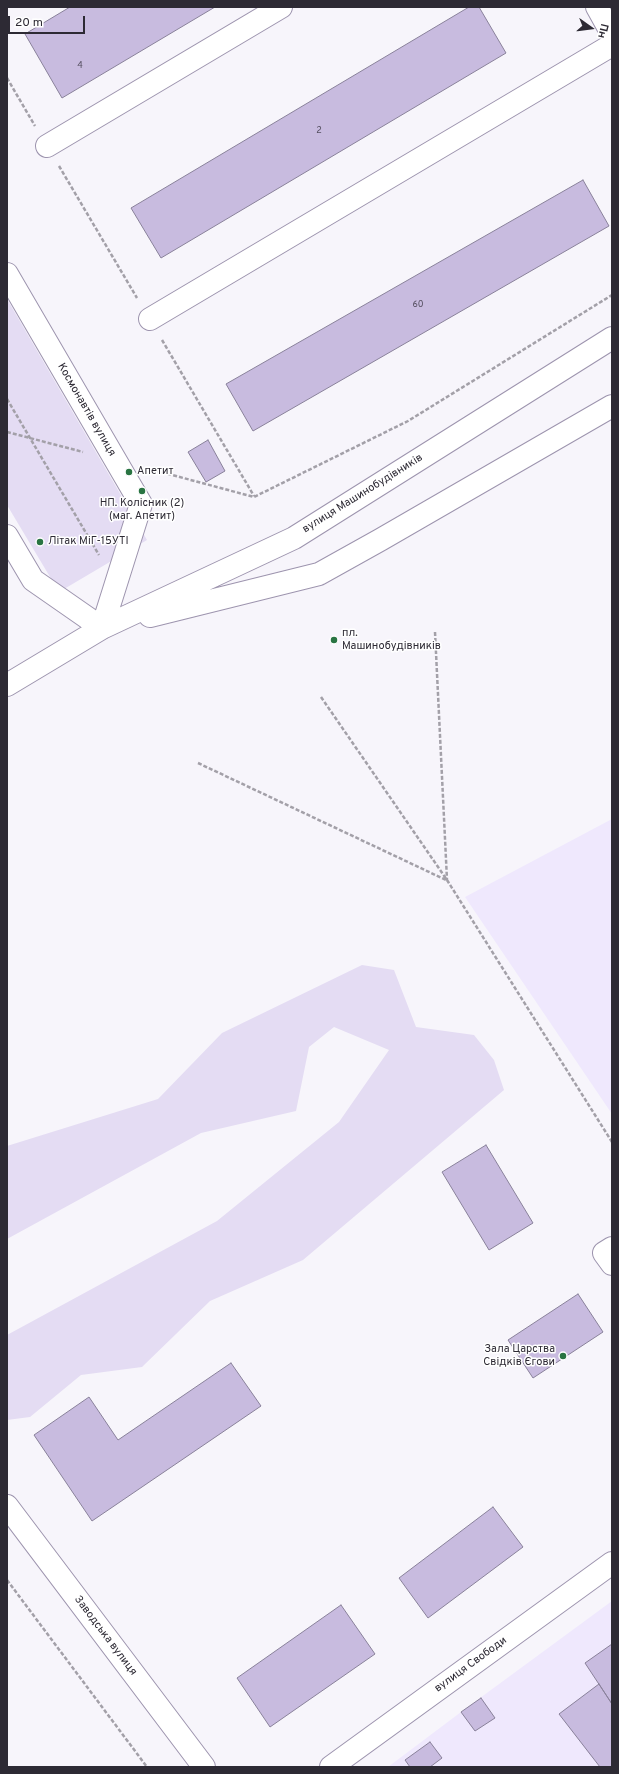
<!DOCTYPE html>
<html>
<head>
<meta charset="utf-8">
<style>
	body { margin:0 }
	#map { position:relative; width:619px; height:1774px; overflow:hidden; background:#f7f5fb; font-family:Overpass,sans-serif }
	canvas { display:block }
	.frame { position:absolute; inset:0; border:8px solid #2d2a34; pointer-events:none }
	.north { position:absolute; left:571px; top:8px; width:40px; height:40px; -webkit-text-stroke:3px #fff; paint-order:stroke; rotate:104deg; font-size:11px; font-weight:700; line-height:16px; text-align:center; color:#2d2a34 }
	.north::after { content:''; display:block; margin:auto; width:14px; height:18px; background:#2d2a34; clip-path:polygon(50% 0,100% 100%,50% 72%,0 100%) }
	.scale { position:absolute; left:8px; top:16px; width:77px; height:18px; box-sizing:border-box; border:2px solid #2d2a34; border-top:0; padding-left:5px; font-size:12px; line-height:14px; white-space:nowrap; color:#2d2a34; -webkit-text-stroke:3px #fff; paint-order:stroke }
</style>
</head>
<body>
<div id="map">
<canvas width="619" height="1774"></canvas>
<div class="frame"></div>
<div class="north">Пн</div>
<div class="scale">20 m</div>
</div>
<script>
const context = document.querySelector('canvas').getContext('2d');
context.lineJoin = 'round';
function paint(path, color) { context.fillStyle = color; context.fill(path, 'evenodd'); }
const toPath = rows => new Path2D(rows.map(r => 'M' + r).join(''));
function trace(path, color, width, dash) { context.strokeStyle = color; context.lineWidth = width; context.lineCap = dash ? 'butt' : 'round'; context.setLineDash(dash || []); context.stroke(path); }
function drawText(font, color, halo, rows, align = 'center') {
  context.font = font + ' Overpass,sans-serif'; context.lineWidth = 3; context.setLineDash([]); context.textBaseline = 'middle'; context.strokeStyle = halo; context.fillStyle = color; for (const [text, x, y, turn = 0] of rows) {
    context.save(); context.translate(x, y); context.rotate((+turn || 0) * Math.PI / 180); context.textAlign = isNaN(turn) ? turn : align; if (halo) context.strokeText(text, 0, 0); context.fillText(text, 0, 0); context.restore();
  }
}
paint(toPath([
	[612,819,612,1114,465,897],
	[612,1601,612,1767,388,1767,461,1712]
]), '#efe8fd');
paint(toPath([
	[7,299,147,540,59,592,7,505],
	[362,965,394,970,416,1027,474,1035,494,1060,504,1090,303,1260,210,1301,142,1367,81,1375,30,1417,7,1420,7,1335,217,1221,339,1122,389,1050,334,1027,309,1047,296,1111,201,1133,7,1239,7,1146,158,1099,222,1033]
]), '#e4dcf3');
const building = toPath([
	[70,7,215,7,62,98,25,34,70,7],
	[469,7,479,7,506,53,161,258,131,208,469,7],
	[583,180,609,226,253,431,226,384,583,180],
	[208,440,225,471,206,482,188,452,208,440],
	[486,1145,533,1223,489,1250,442,1172,486,1145],
	[578,1294,603,1332,533,1378,508,1340,578,1294],
	[231,1363,261,1406,92,1521,34,1435,89,1397,118,1440,231,1363],
	[493,1507,523,1547,428,1618,399,1578,493,1507],
	[341,1605,375,1654,270,1727,237,1678,341,1605],
	[612,1644,612,1704,585,1663,612,1644],
	[599,1684,612,1704,612,1767,600,1767,559,1714,599,1684],
	[481,1698,495,1718,475,1731,461,1712,481,1698],
	[430,1742,442,1758,430,1767,410,1767,405,1760,430,1742]
]);
paint(building, '#c8bbdf');
trace(building, '#89819a', 1);
const minor = toPath([
	[597,7,612,34],
	[47,146,281,7],
	[7,274,141,504,102,628],
	[150,319,612,45],
	[7,536,33,580,102,628],
	[150,616,319,574,380,540,612,406],
	[7,685,102,628,294,538,612,338],
	[612,1248,604,1253,612,1264],
	[7,1506,204,1767],
	[331,1767,612,1563]
]);
trace(minor, '#9d94ae', 24);
trace(toPath([
	[7,78,35,126],
	[59,166,137,298],
	[162,340,254,496],
	[7,399,99,555],
	[7,432,83,452],
	[150,469,254,497,408,421,612,295],
	[435,632,447,880],
	[321,697,447,880,612,1142],
	[198,763,446,880],
	[7,1580,147,1767]
]), '#a3a0a8', 2.5, [4, 2]);
trace(minor, '#fff', 22);
for (const [x, y, r, color] of [
	[129,472,4,"#297442"],
	[142,491,4,"#297442"],
	[40,542,4,"#297442"],
	[334,640,4,"#297442"],
	[563,1356,4,"#297442"]
]) { const dot = new Path2D(); dot.arc(x, y, r, 0, 2 * Math.PI); context.fillStyle = color; context.fill(dot); trace(dot, '#fff', 1.5); }
drawText('9px', '#544e5f', null, [
	["4",80,66],
	["2",319,131],
	["60",418,305]
]);
drawText('11px', '#2d2a34', '#fff', [
	["Космонавтів вулиця",86,410,60],
	["вулиця Машинобудівників",363,494,-32],
	["Заводська вулиця",105,1636,53],
	["вулиця Свободи",471,1665,-36]
]);
drawText('11px', '#2d2a34', '#fff', [
	["Апетит",137,472],
	["НП. Колісник (2)",142,504,"center"],
	["(маг. Апетит)",142,517,"center"],
	["Літак МіГ-15УТІ",48,542],
	["пл.",342,634],
	["Машинобудівників",342,647],
	["Зала Царства",555,1350,"right"],
	["Свідків Єгови",555,1363,"right"]
], 'left');
</script>
</body>
</html>
